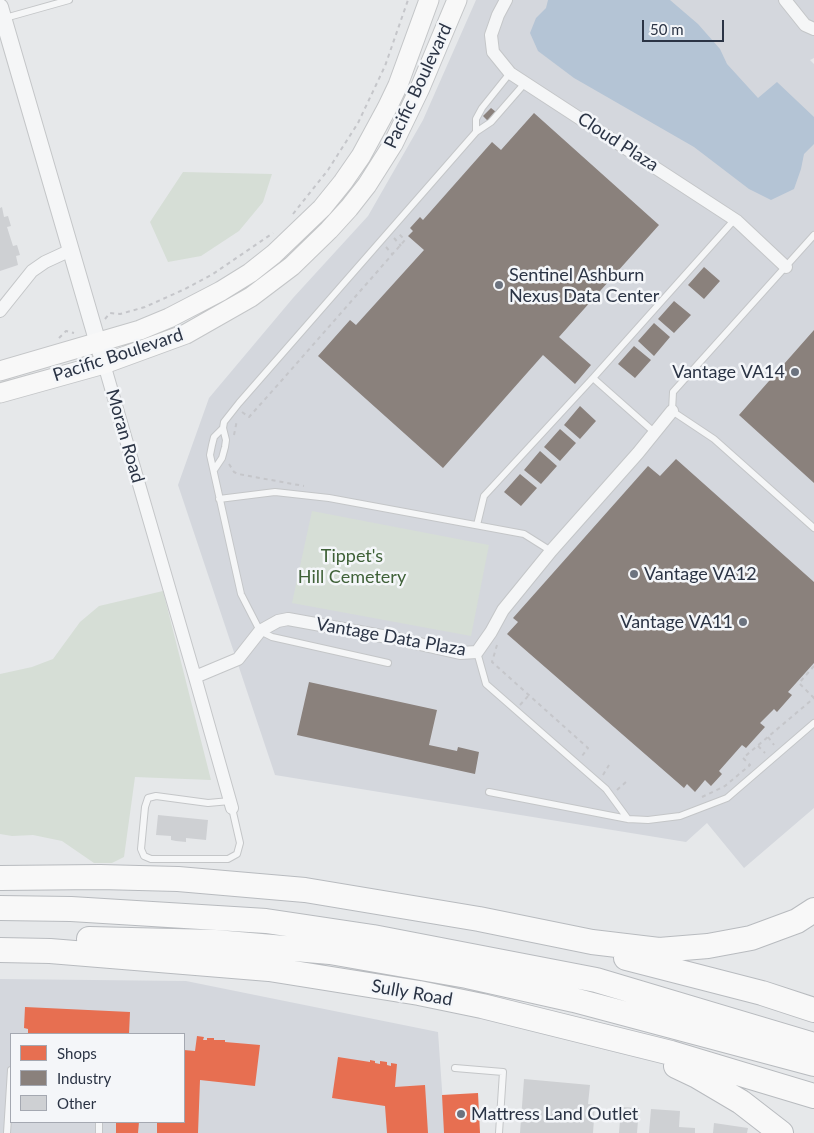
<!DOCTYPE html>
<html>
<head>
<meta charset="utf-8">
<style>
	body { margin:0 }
	#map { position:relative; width:814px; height:1133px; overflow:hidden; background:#e6e8ea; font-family:Lato,sans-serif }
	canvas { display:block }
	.legend { position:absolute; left:10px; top:1033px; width:175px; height:90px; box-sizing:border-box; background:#f4f6f9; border:1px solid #a4a8b1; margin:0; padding:6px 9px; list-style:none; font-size:15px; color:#2b3445 }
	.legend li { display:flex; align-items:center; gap:10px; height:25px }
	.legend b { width:25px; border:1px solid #a4a8b1 }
	.scale { position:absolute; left:642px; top:20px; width:82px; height:22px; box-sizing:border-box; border:2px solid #2b3445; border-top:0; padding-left:6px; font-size:15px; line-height:18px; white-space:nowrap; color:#2b3445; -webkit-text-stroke:4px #f4f6f9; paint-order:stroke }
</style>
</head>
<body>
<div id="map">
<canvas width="814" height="1133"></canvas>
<ul class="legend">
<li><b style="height:14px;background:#e76f51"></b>Shops</li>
<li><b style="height:14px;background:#8a817c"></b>Industry</li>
<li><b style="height:14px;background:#ced0d3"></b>Other</li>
</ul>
<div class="scale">50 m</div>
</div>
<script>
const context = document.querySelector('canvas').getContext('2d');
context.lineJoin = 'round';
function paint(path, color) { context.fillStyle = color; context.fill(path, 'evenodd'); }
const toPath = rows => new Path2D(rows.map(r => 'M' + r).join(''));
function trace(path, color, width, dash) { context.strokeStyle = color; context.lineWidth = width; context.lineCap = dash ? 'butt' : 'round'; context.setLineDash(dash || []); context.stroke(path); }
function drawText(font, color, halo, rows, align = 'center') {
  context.font = font + ' Lato,sans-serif'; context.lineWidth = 5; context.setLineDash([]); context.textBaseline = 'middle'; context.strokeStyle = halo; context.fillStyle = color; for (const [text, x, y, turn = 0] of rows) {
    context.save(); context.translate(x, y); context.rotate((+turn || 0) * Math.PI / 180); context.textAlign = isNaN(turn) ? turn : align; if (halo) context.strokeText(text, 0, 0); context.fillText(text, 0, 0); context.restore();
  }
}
paint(toPath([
	[476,0,814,0,814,58,810,60,814,64,814,808,744,868,707,823,686,842,275,775,178,485,209,398,293,298,368,216,423,120],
	[0,979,186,981,438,1032,445,1133,0,1133],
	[11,1034,184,1034,184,1122,11,1122]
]), '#d4d7dd');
paint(toPath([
	[183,172,272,174,263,202,239,231,201,256,168,262,150,222],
	[312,511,489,545,471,636,292,603],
	[163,591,211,780,135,777,124,857,112,863,94,863,62,841,33,835,12,836,0,834,0,674,32,667,53,659,80,622,99,606]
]), '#d6ded6');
paint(toPath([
	[548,0,670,0,698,24,720,49,727,64,758,98,777,82,814,117,814,144,804,154,801,169,794,189,771,200,749,189,694,147,574,78,538,51,530,33,536,18,546,8]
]), '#b4c4d5');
paint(toPath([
	[25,1007,130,1012,129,1034,28,1034,28,1029,24,1028],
	[197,1036,204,1037,203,1040,207,1040,207,1038,214,1038,214,1040,225,1040,225,1042,260,1045,255,1086,200,1080,198,1133,157,1133,157,1122,184,1122,184,1050,195,1051],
	[338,1057,370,1062,370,1060,375,1061,375,1063,380,1064,380,1061,387,1062,387,1065,391,1066,391,1063,397,1064,395,1087,425,1085,428,1133,387,1133,385,1106,332,1098],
	[478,1093,480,1133,444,1133,442,1095],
	[116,1122,139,1122,138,1133,116,1133]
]), '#e76f51');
paint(toPath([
	[491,108,496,112,488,121,483,116],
	[534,113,659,225,559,337,591,365,575,384,543,355,443,468,318,356,350,320,356,325,424,250,408,236,413,231,410,228,420,217,423,220,492,142,501,150],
	[704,267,720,281,704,299,688,285],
	[674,301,691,315,674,333,658,319],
	[654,323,670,337,654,356,638,341],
	[814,330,814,483,739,415],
	[634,346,651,360,635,378,618,364],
	[580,406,596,421,580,439,564,425],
	[560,429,576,443,560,461,544,447],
	[540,451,557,466,541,484,524,470],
	[676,459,814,582,814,663,788,692,792,695,777,712,774,709,760,723,765,727,746,748,742,745,719,771,722,774,711,786,705,780,695,792,687,784,684,788,507,634,518,622,513,618,648,466,660,476],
	[520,474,537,488,521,506,504,492],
	[309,682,437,710,429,745,457,751,458,747,479,752,475,774,297,735]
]), '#8a817c');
paint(toPath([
	[2,207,4,217,8,216,11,226,7,227,13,246,17,245,20,255,16,256,18,265,0,271,0,208],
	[158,815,208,820,206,840,186,838,186,842,176,841,171,840,171,836,156,835],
	[524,1079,590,1085,588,1104,595,1105,593,1133,520,1133],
	[621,1107,639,1108,637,1133,619,1133],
	[651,1109,680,1111,679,1127,695,1128,695,1133,649,1133],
	[714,1123,748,1128,747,1133,713,1133]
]), '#ced0d3');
const service = toPath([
	[5,18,69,0],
	[476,132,476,119,482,108,510,73],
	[814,235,673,392,672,411,714,439,814,528],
	[593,378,654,432],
	[214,470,222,458,225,447,226,440,223,428],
	[219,499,275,492,329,498,524,534,551,551],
	[477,525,484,496,593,378,735,219],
	[477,652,486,684,606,789,628,819],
	[388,663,290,641,272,637,260,631,241,594,210,455,212,445,214,437,223,428,224,422,239,403,476,132,491,122,525,83],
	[489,792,628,819,648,820,680,816,727,798,814,723],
	[230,801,208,803,156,796,148,798,145,807,141,849,144,856,151,859,228,859,237,854,240,843,232,808],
	[455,1068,503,1072,499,1133],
	[7,1133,11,1070],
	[99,1133,99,1122]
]);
const minor = toPath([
	[506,0,498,15,491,35,493,52,510,73,737,221,786,267],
	[785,0,805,25,814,29],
	[0,311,32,271,45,262,71,250],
	[104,364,195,677,232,808],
	[195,677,238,659,260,631,278,621,288,619,393,638,460,653,477,652,491,632,503,610,551,551,638,453,672,411]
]);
const tertiary = toPath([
	[0,7,104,364]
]);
const secondary = toPath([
	[0,371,140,330,169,318,221,291,250,273,274,254,322,208,343,182,361,156,387,108,398,85,429,0],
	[0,393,104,364,186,334,251,297,292,266,329,230,349,208,367,185,393,144,420,88,457,0]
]);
const motorway = toPath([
	[0,878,100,877,178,879,305,890,479,919,592,942,659,950,708,946,751,938,797,921,814,910],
	[0,908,71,909,266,921,373,937,596,980,814,1045],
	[89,939,215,942,330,952,467,976,574,1000,814,1064],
	[0,950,50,951,269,969,419,993,482,1006,671,1053,814,1096],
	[626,958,762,993,814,1010],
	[676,1066,697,1076,741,1102,781,1133]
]);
trace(service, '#c4c6c8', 8);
trace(minor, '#c4c6c8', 14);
trace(tertiary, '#c4c6c8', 18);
trace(secondary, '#c4c6c8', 21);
trace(motorway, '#b8bbbf', 26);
trace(toPath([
	[293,214,328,170,358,123,385,66,408,0],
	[394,238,401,246],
	[386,247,393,255],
	[105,319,110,313,120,314,145,307,185,289,213,274,273,233],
	[59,338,66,331,74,333],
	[242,412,249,417,283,379,405,240,399,234],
	[234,435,237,420],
	[229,464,234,472,238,474,304,486],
	[497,645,492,662,588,748,582,756],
	[814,666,799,683,814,698],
	[520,705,529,695],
	[768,737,774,745],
	[758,746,765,753],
	[603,775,609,765],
	[617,790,627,781],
	[702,797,725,786,750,765,743,758,814,698]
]), '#c5c6ca', 2, [4, 4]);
trace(service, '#f5f6f7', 6);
trace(minor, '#f5f6f7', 12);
trace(tertiary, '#f5f6f7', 16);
trace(secondary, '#f8f8f8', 19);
trace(motorway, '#f8f8f8', 24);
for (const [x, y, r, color] of [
	[499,285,5,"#6c737f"],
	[795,372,5,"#6c737f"],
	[634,574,5,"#6c737f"],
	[743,622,5,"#6c737f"],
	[461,1114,5,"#6c737f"]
]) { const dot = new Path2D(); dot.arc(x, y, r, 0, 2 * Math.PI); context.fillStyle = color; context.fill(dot); trace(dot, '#f4f6f9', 2); }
drawText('18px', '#2b3445', '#f4f6f9', [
	["Pacific Boulevard",418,86,-65],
	["Cloud Plaza",618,142,33],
	["Pacific Boulevard",118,355,-18],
	["Moran Road",125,436,74],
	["Vantage Data Plaza",391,637,10],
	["Sully Road",412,993,10]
]);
drawText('18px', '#2b3445', '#f4f6f9', [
	["Sentinel Ashburn",509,275],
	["Nexus Data Center",509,296],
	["Vantage VA14",785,372,"right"],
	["Vantage VA12",644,574],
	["Vantage VA11",733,622,"right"],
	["Mattress Land Outlet",471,1114]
], 'left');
drawText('18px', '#3f6138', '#f4f6f9', [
	["Tippet's",352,556],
	["Hill Cemetery",352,577]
]);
</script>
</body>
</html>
